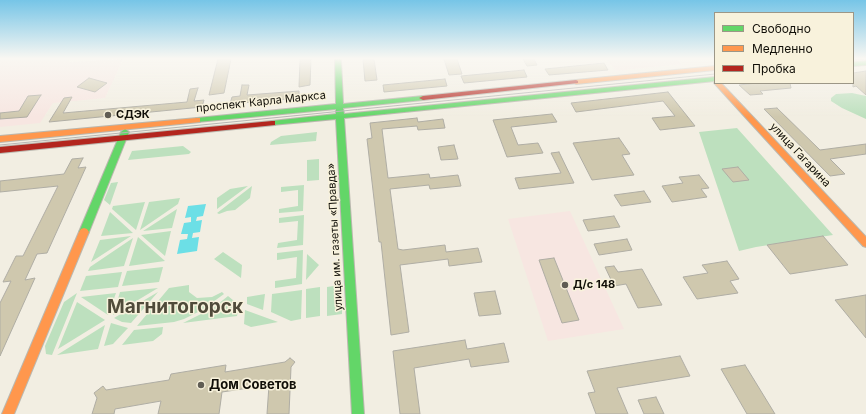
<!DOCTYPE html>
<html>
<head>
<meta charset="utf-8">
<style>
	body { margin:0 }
	#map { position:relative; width:866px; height:414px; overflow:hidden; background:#f2eee2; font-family:Inter,sans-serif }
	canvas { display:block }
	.legend { position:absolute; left:714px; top:12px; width:140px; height:72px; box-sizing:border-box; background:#f8f2dc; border:1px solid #9c9787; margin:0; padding:5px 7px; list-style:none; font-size:12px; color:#110f08 }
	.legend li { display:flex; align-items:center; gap:8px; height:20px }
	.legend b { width:20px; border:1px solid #9c9787 }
</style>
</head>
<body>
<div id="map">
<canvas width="866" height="414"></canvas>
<ul class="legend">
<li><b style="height:5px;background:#63d668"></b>Свободно</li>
<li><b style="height:5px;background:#ff974d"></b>Медленно</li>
<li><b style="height:5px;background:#b3261e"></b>Пробка</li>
</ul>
</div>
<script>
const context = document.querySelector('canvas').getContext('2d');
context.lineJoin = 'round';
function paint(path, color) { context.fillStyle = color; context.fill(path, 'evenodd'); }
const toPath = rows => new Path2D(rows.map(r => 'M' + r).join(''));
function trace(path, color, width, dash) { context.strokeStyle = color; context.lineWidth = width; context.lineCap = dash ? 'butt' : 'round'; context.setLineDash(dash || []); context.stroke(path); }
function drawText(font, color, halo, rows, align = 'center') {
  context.font = font + ' Inter,sans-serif'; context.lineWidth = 3; context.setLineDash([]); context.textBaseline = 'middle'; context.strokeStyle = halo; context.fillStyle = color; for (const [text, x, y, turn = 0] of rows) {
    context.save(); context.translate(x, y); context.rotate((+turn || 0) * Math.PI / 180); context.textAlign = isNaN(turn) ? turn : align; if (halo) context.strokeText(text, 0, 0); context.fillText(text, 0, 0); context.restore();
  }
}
paint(toPath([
	[0,59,71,59,69,62,123,59,105,98,53,103,40,123,0,127],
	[606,59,677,59,682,64,616,71],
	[570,211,624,329,548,341,508,219]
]), '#f7e6e1');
paint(toPath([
	[852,93,866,96,866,119,842,108,831,101,831,98,836,94],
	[737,128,833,235,756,247,739,251,699,132],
	[317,132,316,141,270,145,271,142,281,136],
	[183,146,191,152,189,154,128,160,132,151],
	[319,159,319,180,307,181,307,160],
	[118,182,110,205,104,200,111,183],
	[304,185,303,211,279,213,279,209,298,206,298,190,281,192,281,187],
	[248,186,217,209,217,198,230,189],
	[252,186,250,198,235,210,227,211,219,214,217,213],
	[180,198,178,204,140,230,149,202],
	[145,202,136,230,112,209,113,206],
	[177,209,172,228,143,231],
	[110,212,133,233,101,236],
	[304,215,303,245,277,248,278,243,297,240,298,221,279,223,279,218],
	[171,231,165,256,141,235],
	[131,236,91,262,100,240],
	[138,237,165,261,129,266],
	[133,238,124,266,88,271,90,267],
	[303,250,302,284,275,288,275,281,296,278,297,257,277,260,277,253],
	[223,252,242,265,241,278,214,259],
	[307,254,319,265,306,280],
	[163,267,159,282,122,286,127,271],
	[122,272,118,287,80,291,86,276],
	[189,285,189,292,197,298,212,297,222,292,224,294,202,310,184,319,174,322,137,326,169,288],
	[334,286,334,299,342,305,342,314,327,316,327,287],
	[320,287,320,316,306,318,306,289],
	[158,288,113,315,120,292],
	[302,290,301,319,291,321,271,312,272,294],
	[158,292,131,323,122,322,114,318],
	[77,293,52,355,46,354,45,346,64,302],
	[116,293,108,315,81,297],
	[265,294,263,310,247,304,247,297],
	[228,296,239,305,237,316,183,323,213,308],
	[77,302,105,320,58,349],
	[245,310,278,322,251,327,244,324],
	[111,323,128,328,113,344,104,346],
	[105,325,98,349,57,355],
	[163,327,162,334,153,341,122,345,134,330]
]), '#bde0be');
paint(toPath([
	[206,204,203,216,197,217,196,221,202,220,200,232,193,233,192,238,199,237,197,251,177,254,180,240,187,239,188,234,181,234,184,223,191,222,191,217,185,218,188,206]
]), '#6cdfe6');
const building = toPath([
	[218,59,231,59,224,93,209,95,218,59],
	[300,59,311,59,310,85,299,87,300,59],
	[363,59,374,59,377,80,365,81,363,59],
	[444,59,457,59,462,74,449,75,444,59],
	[523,59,534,59,537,65,527,66,523,59],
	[604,63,608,70,549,75,545,69,604,63],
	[524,70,527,77,464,83,461,76,524,70],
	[866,71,866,95,856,86,853,87,853,73,866,71],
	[89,78,107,83,95,92,77,87,89,78],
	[445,79,447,86,384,92,383,85,445,79],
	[757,83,790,83,791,88,760,91,763,94,750,95,739,85,757,83],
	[242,85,249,85,247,95,299,91,299,98,230,104,232,97,240,96,242,85],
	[198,88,194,101,204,100,202,107,49,122,64,98,72,97,63,113,187,102,190,89,198,88],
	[668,92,695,126,660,130,652,118,675,116,663,101,576,112,571,103,668,92],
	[41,95,27,117,0,119,0,113,19,111,28,96,41,95],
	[777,108,820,150,866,144,866,154,830,159,845,174,830,176,764,109,777,108],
	[552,114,557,122,511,127,518,145,538,143,543,153,507,157,493,120,552,114],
	[417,118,418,122,443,119,445,128,418,130,417,126,382,129,388,178,429,174,430,178,458,175,461,186,430,189,429,185,390,189,398,249,403,250,445,245,446,252,478,248,482,262,449,266,448,259,400,265,409,332,391,335,381,242,379,242,367,139,372,138,370,123,417,118],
	[619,138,630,154,622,155,634,175,592,180,573,143,619,138],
	[454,145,458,159,441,160,438,147,454,145],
	[559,152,574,183,519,189,515,178,561,173,551,153,559,152],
	[83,158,78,168,86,167,47,253,37,254,25,280,35,278,0,356,0,303,11,281,3,282,16,256,23,256,58,186,0,192,0,181,64,174,72,159,83,158],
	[738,167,749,180,733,182,722,169,738,167],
	[699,175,709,188,701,189,707,197,672,202,662,186,683,183,679,177,699,175],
	[644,191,651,202,621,206,614,195,644,191],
	[614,216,620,227,588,231,583,220,614,216],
	[823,236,848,265,790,274,767,245,823,236],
	[627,239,632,250,599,255,594,244,627,239],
	[554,258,579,320,562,323,539,260,554,258],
	[727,261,739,279,730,281,738,293,697,299,683,277,708,273,702,265,727,261],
	[614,266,618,272,642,269,662,305,638,308,626,284,614,286,605,267,614,266],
	[495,291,501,314,479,316,474,293,495,291],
	[866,295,866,338,835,300,866,295],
	[465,340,467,349,504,343,509,362,471,367,469,359,414,368,420,414,400,414,393,351,465,340],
	[680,356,690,376,617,388,628,414,596,414,588,393,595,392,587,371,680,356],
	[290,358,295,362,291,367,289,414,267,414,269,385,222,392,219,414,158,414,161,401,115,409,114,414,92,414,97,398,94,393,103,386,106,390,169,380,171,374,226,365,225,372,285,362,290,358],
	[745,365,775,414,747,414,721,369,745,365],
	[656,397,664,414,644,414,638,400,656,397]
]);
paint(building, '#cfc8ae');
trace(building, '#afada4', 1);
const fast = toPath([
	[335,59,341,59,343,104,423,96,427,98,423,100,343,108,344,114,715,77,715,81,344,118,364,414,352,414,336,119,272,125,268,123,272,121,336,114,336,109,197,122,193,120,197,118,336,104,335,59],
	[866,61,866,65,853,66,853,62,866,61],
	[125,129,129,132,89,232,87,235,81,235,79,232,121,132,125,129]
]);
const slow = toPath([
	[715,66,715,70,576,84,573,82,576,80,715,66],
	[715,81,715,83,721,83,866,237,866,247,863,246,715,84,714,83,715,81],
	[197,118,200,118,200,122,0,142,0,136,197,118],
	[84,228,87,229,89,232,14,414,2,414,79,232,81,229,84,228]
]);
const jam = toPath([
	[576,80,578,81,578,83,423,100,419,98,423,96,576,80],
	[272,121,275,121,275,125,0,153,0,147,272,121]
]);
trace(fast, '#bbb8af', 2);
trace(slow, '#bbb8af', 2);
trace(jam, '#bbb8af', 2);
paint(fast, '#63d668');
paint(slow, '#ff974d');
paint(jam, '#b3261e');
trace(toPath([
	[853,60,866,59],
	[0,145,715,74]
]), '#b6b6b3', 1);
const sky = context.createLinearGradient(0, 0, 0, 117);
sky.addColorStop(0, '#76c5e7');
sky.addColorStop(0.5, '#f9f7f2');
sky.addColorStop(1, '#f9f7f200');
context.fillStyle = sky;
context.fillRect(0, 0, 866, 117);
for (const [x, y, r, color] of [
	[108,115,4,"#605d54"],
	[565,285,4,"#605d54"],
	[201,385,4,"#605d54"]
]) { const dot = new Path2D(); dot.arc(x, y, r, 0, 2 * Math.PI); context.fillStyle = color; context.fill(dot); trace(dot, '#f8f2dc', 1.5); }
drawText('11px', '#110f08', '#f8f2dc', [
	["проспект Карла Маркса",261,102,-6],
	["улица Гагарина",800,155,47],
	["улица им. газеты «Правда»",335,237,-93]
]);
drawText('bold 11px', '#110f08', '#f8f2dc', [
	["СДЭК",116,115],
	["Д/с 148",573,285]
], 'left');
drawText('bold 13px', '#110f08', '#f8f2dc', [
	["Дом Советов",209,385]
], 'left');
drawText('bold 19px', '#504b3a', '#f8f2dc', [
	["Магнитогорск",175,307]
]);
</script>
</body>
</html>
